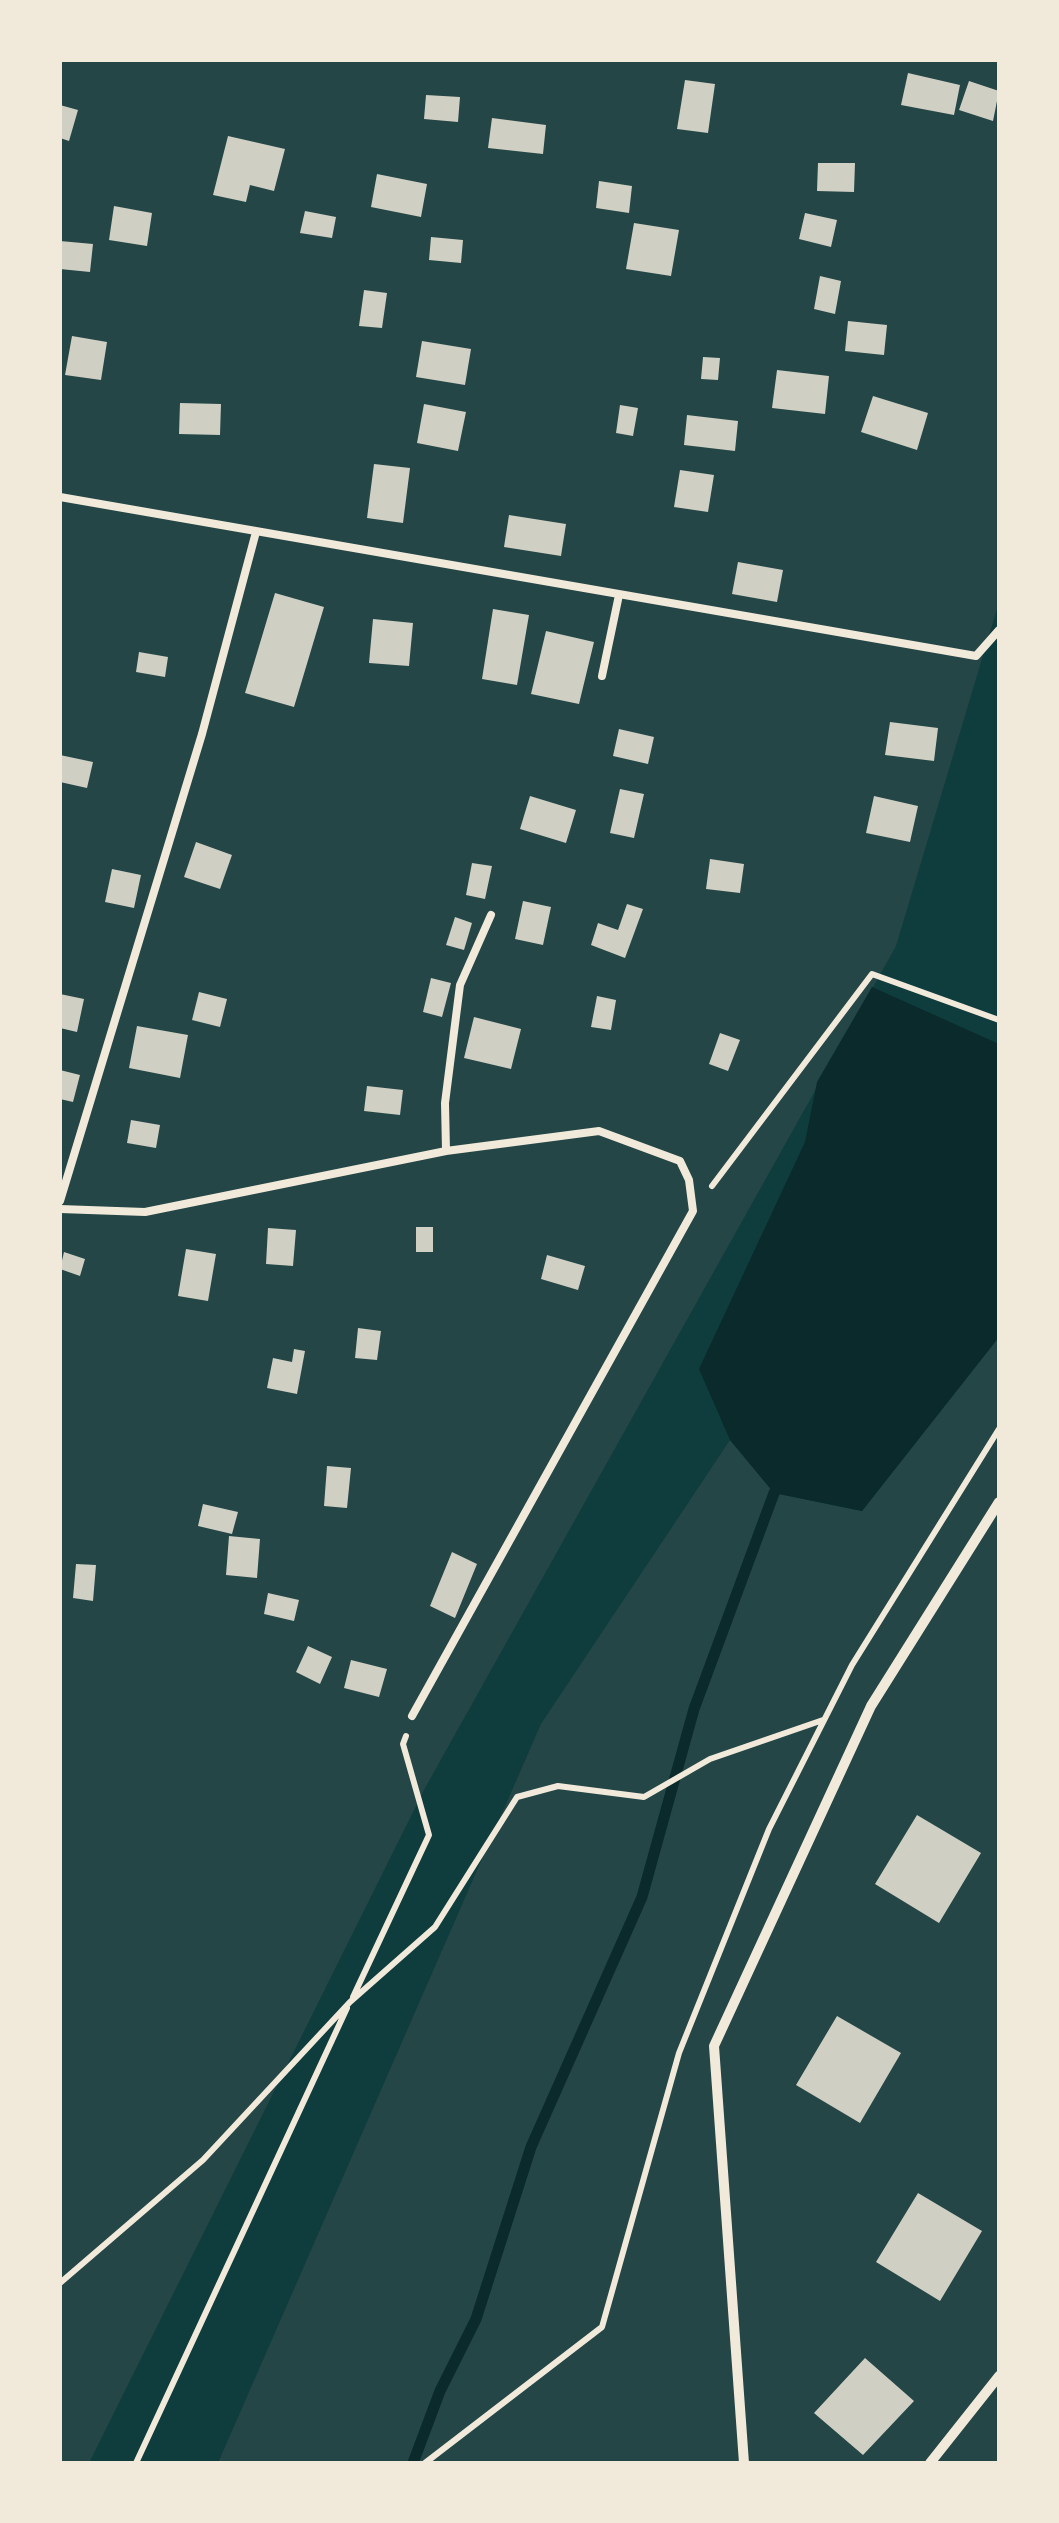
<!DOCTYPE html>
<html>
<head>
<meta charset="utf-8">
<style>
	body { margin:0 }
	#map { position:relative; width:1059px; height:2523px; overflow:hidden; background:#0f3d3e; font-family:"Nunito Sans",sans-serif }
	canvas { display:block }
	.frame { position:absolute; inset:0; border:62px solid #f1e9da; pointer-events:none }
</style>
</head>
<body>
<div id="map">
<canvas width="1059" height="2523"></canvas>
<div class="frame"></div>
</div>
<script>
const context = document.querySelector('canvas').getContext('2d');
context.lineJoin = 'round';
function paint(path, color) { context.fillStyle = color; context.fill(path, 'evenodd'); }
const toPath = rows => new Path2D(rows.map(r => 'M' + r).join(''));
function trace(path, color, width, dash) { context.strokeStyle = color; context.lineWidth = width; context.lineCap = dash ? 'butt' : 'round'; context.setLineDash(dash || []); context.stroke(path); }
paint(toPath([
	[60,60,999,60,999,602,896,946,425,1788,89,2463,60,2463],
	[999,1337,999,2463,218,2463,541,1724,730,1440,774,1493,862,1511]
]), '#244646');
paint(toPath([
	[872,987,999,1044,999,1337,862,1511,774,1493,730,1440,699,1369,805,1142,817,1082]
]), '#0a2a2b');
trace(toPath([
	[413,2463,440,2391,476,2319,531,2147,642,1897,694,1709,774,1493,782,1481]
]), '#0a2a2b', 11);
paint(toPath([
	[908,73,960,85,954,115,901,105],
	[685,80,715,84,708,133,677,129],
	[969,81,999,91,993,121,959,110],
	[426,95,460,97,458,122,424,119],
	[60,105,78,110,69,141,60,138],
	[492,118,546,125,543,154,488,148],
	[228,136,285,149,274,191,250,185,246,202,213,195],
	[818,163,855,163,854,192,817,191],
	[377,174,427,184,421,217,371,207],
	[599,181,632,186,629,213,596,208],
	[114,206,152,213,147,246,109,240],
	[305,211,336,217,332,238,300,233],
	[805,213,837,220,831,247,799,239],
	[634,223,679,230,671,276,626,269],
	[431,237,463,240,461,263,429,260],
	[60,241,93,244,90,272,60,269],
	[820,276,841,281,835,314,814,309],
	[364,290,387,293,382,328,359,326],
	[848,321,887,325,884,355,845,351],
	[72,336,107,342,101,380,65,375],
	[422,341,471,349,465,385,416,377],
	[703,357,720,358,718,380,701,379],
	[777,370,829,376,825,414,772,408],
	[873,396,928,413,917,450,861,432],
	[180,403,221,404,220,435,179,434],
	[424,404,466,412,458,451,417,443],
	[620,405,638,408,633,436,616,433],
	[687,415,738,421,735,451,684,445],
	[374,464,410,468,403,523,367,518],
	[680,470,714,475,708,512,674,507],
	[509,515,566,524,561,556,504,547],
	[738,562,783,570,777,602,732,594],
	[275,593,324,607,294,707,245,693],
	[493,609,529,615,517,685,482,679],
	[373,619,413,623,409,666,369,663],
	[546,631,594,642,579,704,531,694],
	[139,652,168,657,165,677,136,672],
	[890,722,938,728,934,761,885,755],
	[619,729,654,737,648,764,613,756],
	[60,755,93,762,87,788,60,782],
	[620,789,644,794,634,838,610,833],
	[530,796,576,810,566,843,520,829],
	[874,796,918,806,910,842,866,833],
	[196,842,232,855,220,889,184,877],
	[710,859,744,864,740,893,706,889],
	[472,863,492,866,485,899,466,895],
	[112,869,141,875,134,908,105,902],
	[523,901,551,907,543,945,515,939],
	[627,904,643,909,625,958,591,945,598,923,618,930],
	[455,917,472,923,464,950,446,945],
	[431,978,451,983,442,1017,423,1012],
	[199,992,227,999,220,1027,192,1020],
	[60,994,84,999,77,1032,60,1028],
	[597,996,616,1000,611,1030,591,1027],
	[474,1017,521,1029,511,1069,464,1058],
	[137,1026,188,1035,180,1078,129,1068],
	[720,1033,740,1040,728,1071,709,1064],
	[60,1070,80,1075,73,1102,60,1099],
	[367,1086,403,1090,400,1115,364,1111],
	[131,1120,160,1125,156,1148,127,1143],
	[416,1227,433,1227,433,1252,416,1252],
	[268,1228,296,1230,293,1266,266,1264],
	[186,1249,216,1254,208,1301,178,1296],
	[64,1252,85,1259,80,1276,60,1269],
	[547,1255,585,1266,578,1290,541,1279],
	[358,1328,381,1331,377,1360,355,1358],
	[294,1349,305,1351,297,1394,267,1388,273,1358,292,1362],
	[327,1466,351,1468,347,1508,324,1506],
	[203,1504,238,1512,232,1534,198,1526],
	[229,1536,260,1539,257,1578,226,1575],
	[452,1552,477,1564,455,1618,430,1606],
	[76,1564,96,1565,93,1601,73,1598],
	[268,1593,299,1600,294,1621,264,1614],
	[308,1646,332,1657,320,1684,296,1672],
	[351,1660,387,1669,379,1697,344,1688],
	[917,1815,981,1853,939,1923,875,1884],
	[837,2016,901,2053,860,2123,796,2085],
	[918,2193,982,2231,940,2301,876,2262],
	[865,2358,914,2401,863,2455,814,2413]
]), '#cfcfc3');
trace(toPath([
	[712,1186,872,974,999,1020],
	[353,1997,429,1835,403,1744,406,1736],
	[60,2283,203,2160,350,2002,435,1927,517,1797,558,1786,644,1797,710,1759,823,1720],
	[136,2463,347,2008],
	[425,2463,602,2327,679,2053,769,1829,852,1665,999,1429]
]), '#f1e9da', 6);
trace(toPath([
	[60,497,976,656,999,630],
	[602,676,619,595],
	[446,1151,445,1103,460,985,491,915],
	[60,1201,202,734,256,532],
	[60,1209,145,1212,446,1151,599,1131,680,1161,689,1180,693,1211,412,1716]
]), '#f1e9da', 8);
trace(toPath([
	[744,2463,714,2046,871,1706,999,1502],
	[930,2463,999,2376]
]), '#f1e9da', 10);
</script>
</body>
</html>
